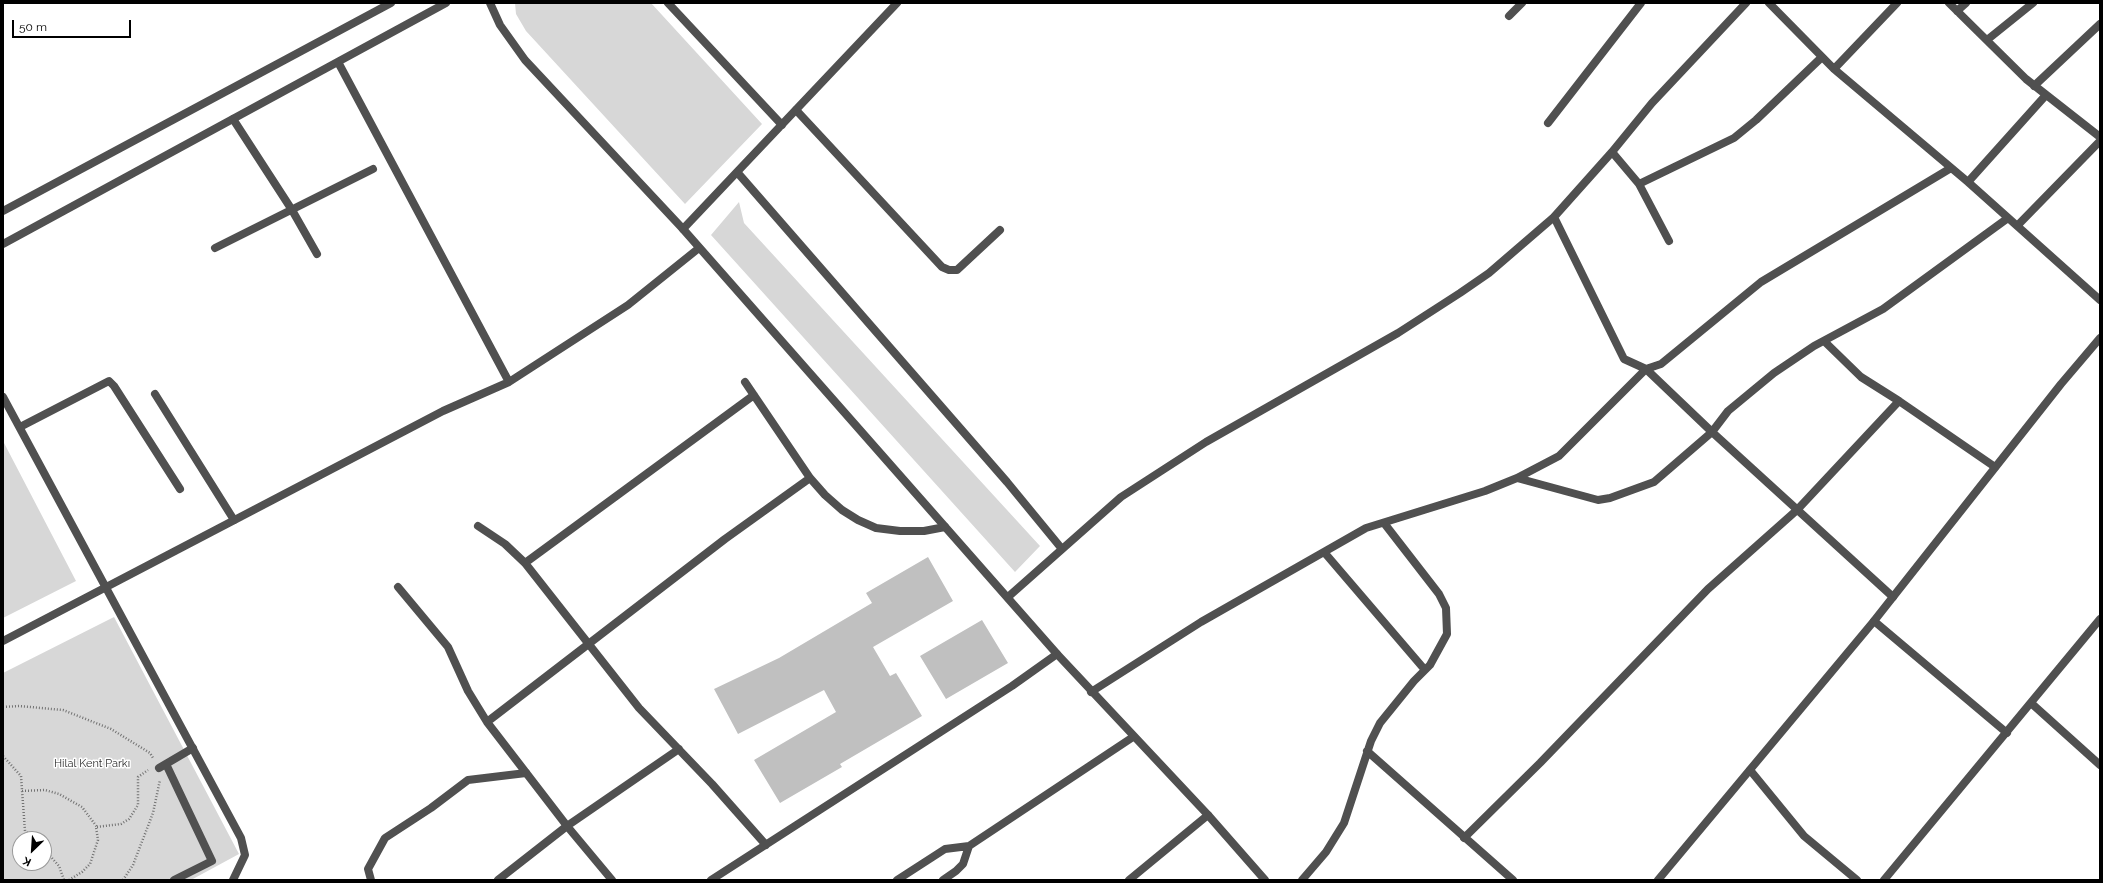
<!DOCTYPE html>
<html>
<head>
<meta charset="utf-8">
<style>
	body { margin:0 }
	#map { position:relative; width:2103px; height:883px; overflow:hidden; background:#fff; font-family:Raleway,sans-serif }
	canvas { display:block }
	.frame { position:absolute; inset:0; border:4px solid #000; pointer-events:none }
	.north { position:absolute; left:12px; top:831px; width:40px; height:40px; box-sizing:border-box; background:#fff; border:1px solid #999; border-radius:50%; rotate:205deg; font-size:11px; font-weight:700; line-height:16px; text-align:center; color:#000 }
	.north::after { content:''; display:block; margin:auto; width:14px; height:18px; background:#000; clip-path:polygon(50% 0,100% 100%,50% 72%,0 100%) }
	.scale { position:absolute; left:12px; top:20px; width:119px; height:18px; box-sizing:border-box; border:2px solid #000; border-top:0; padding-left:5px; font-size:12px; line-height:14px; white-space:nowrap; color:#000; -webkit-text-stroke:3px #fff; paint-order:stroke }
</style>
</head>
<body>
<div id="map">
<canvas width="2103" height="883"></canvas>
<div class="frame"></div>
<div class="north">K</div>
<div class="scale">50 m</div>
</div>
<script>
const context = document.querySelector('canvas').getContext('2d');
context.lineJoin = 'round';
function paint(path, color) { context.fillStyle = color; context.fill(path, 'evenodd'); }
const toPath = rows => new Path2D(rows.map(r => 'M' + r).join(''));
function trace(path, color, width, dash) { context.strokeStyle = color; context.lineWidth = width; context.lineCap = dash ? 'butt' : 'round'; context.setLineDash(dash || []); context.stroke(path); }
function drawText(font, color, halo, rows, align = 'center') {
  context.font = font + ' Raleway,sans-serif'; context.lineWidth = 3; context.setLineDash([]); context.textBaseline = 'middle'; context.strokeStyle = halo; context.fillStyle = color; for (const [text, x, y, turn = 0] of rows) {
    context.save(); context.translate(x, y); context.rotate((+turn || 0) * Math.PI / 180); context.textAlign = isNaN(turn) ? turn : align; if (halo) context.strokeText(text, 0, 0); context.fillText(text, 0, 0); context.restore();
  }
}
paint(toPath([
	[515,3,651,3,762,124,685,204,526,31,516,14],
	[739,202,744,223,1040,546,1015,572,711,235],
	[3,441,76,581,3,618],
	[114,617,239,854,191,880,3,880,3,673],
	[20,839,44,839,44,863,20,863]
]), '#d7d7d7');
paint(toPath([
	[928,557,953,601,873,647,890,676,896,673,922,716,840,764,842,767,780,803,754,760,836,712,824,690,738,734,714,689,779,658,872,603,866,593],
	[982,620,1008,663,946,699,920,656]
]), '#c0c0c0');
trace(toPath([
	[3,707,19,706,63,710,111,729,150,753,153,758],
	[3,756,21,776,25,831,34,839],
	[22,791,45,790,59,794,82,807,97,827],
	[44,849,59,866,64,880],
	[69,880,82,872,90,864,98,840,96,827,121,824,129,819,138,805,138,777,148,770],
	[123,880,133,865,153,813,160,780]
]), '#727272', 2.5, [1, 2]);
trace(toPath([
	[796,110,942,267,949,270,957,270,1000,230],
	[233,119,292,210,317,254],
	[215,248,373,169],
	[155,394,234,520],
	[20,427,109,381,114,386,180,489],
	[166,764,212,861,174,880],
	[159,768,193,748],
	[371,880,368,869,385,838,431,808,468,780,526,773],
	[498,880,567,826],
	[897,880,945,849,969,846,1133,737],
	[943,880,956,871,963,864,969,846]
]), '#505050', 8);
trace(toPath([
	[668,3,782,125],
	[1769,3,1834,69],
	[1897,3,1834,69,1968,182],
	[1949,3,2026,79,2100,137],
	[1957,11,1966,3],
	[1509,16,1522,3],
	[1987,40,2033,3],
	[338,62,509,382],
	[2034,86,2100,24],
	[2046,95,1968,182,2100,300],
	[1548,123,1641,3],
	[1612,152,1639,184,1734,138,1756,120,1822,57],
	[737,172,1007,482,1062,549],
	[1639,184,1669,241],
	[3,211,391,3],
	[1554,217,1612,152,1652,103,1746,3],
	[2017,226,2100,141],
	[683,229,897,3],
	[3,244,446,3],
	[745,382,810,478,825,495,842,510,858,520,876,528,900,531,924,531,945,527],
	[3,397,241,838,245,855,233,880],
	[1899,401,1995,467],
	[1517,478,1598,500,1610,498,1654,482,1712,432,1728,411,1774,373,1814,346,1883,309,2008,218],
	[478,526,505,544,525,563,639,708,712,784,766,845],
	[1324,552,1425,670],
	[525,563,754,395],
	[398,587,448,647,468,691,487,722,567,826,612,880],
	[1008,597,1121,497,1206,442,1398,333,1460,293,1489,273,1554,217,1624,359,1646,369,1712,432,1893,597],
	[1874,621,2007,733],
	[3,641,443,411,509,382,628,305,699,248],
	[1091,692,1201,622,1366,528,1485,491,1517,478,1559,456,1646,369,1661,364,1761,282,1951,168],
	[2031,703,2100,765],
	[487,722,725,539,810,478],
	[1367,751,1513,880],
	[1750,770,1804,836,1857,880],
	[567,826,679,749],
	[1464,838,1540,763,1708,589,1797,510,1899,401,1861,377,1824,341],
	[711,880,1012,686,1057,654],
	[1129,880,1208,815],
	[1302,880,1326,852,1344,823,1371,741,1380,723,1414,681,1430,665,1447,634,1446,608,1439,594,1384,523],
	[1884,880,2100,619]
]), '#505050', 8);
trace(toPath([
	[490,3,500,25,525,60,683,229,1057,654,1208,815,1265,880],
	[1658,880,1874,621,2061,384,2100,338]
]), '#505050', 8);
drawText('11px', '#2e2e2e', '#fff', [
	["Hilal Kent Parkı",92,764]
]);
</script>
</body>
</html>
